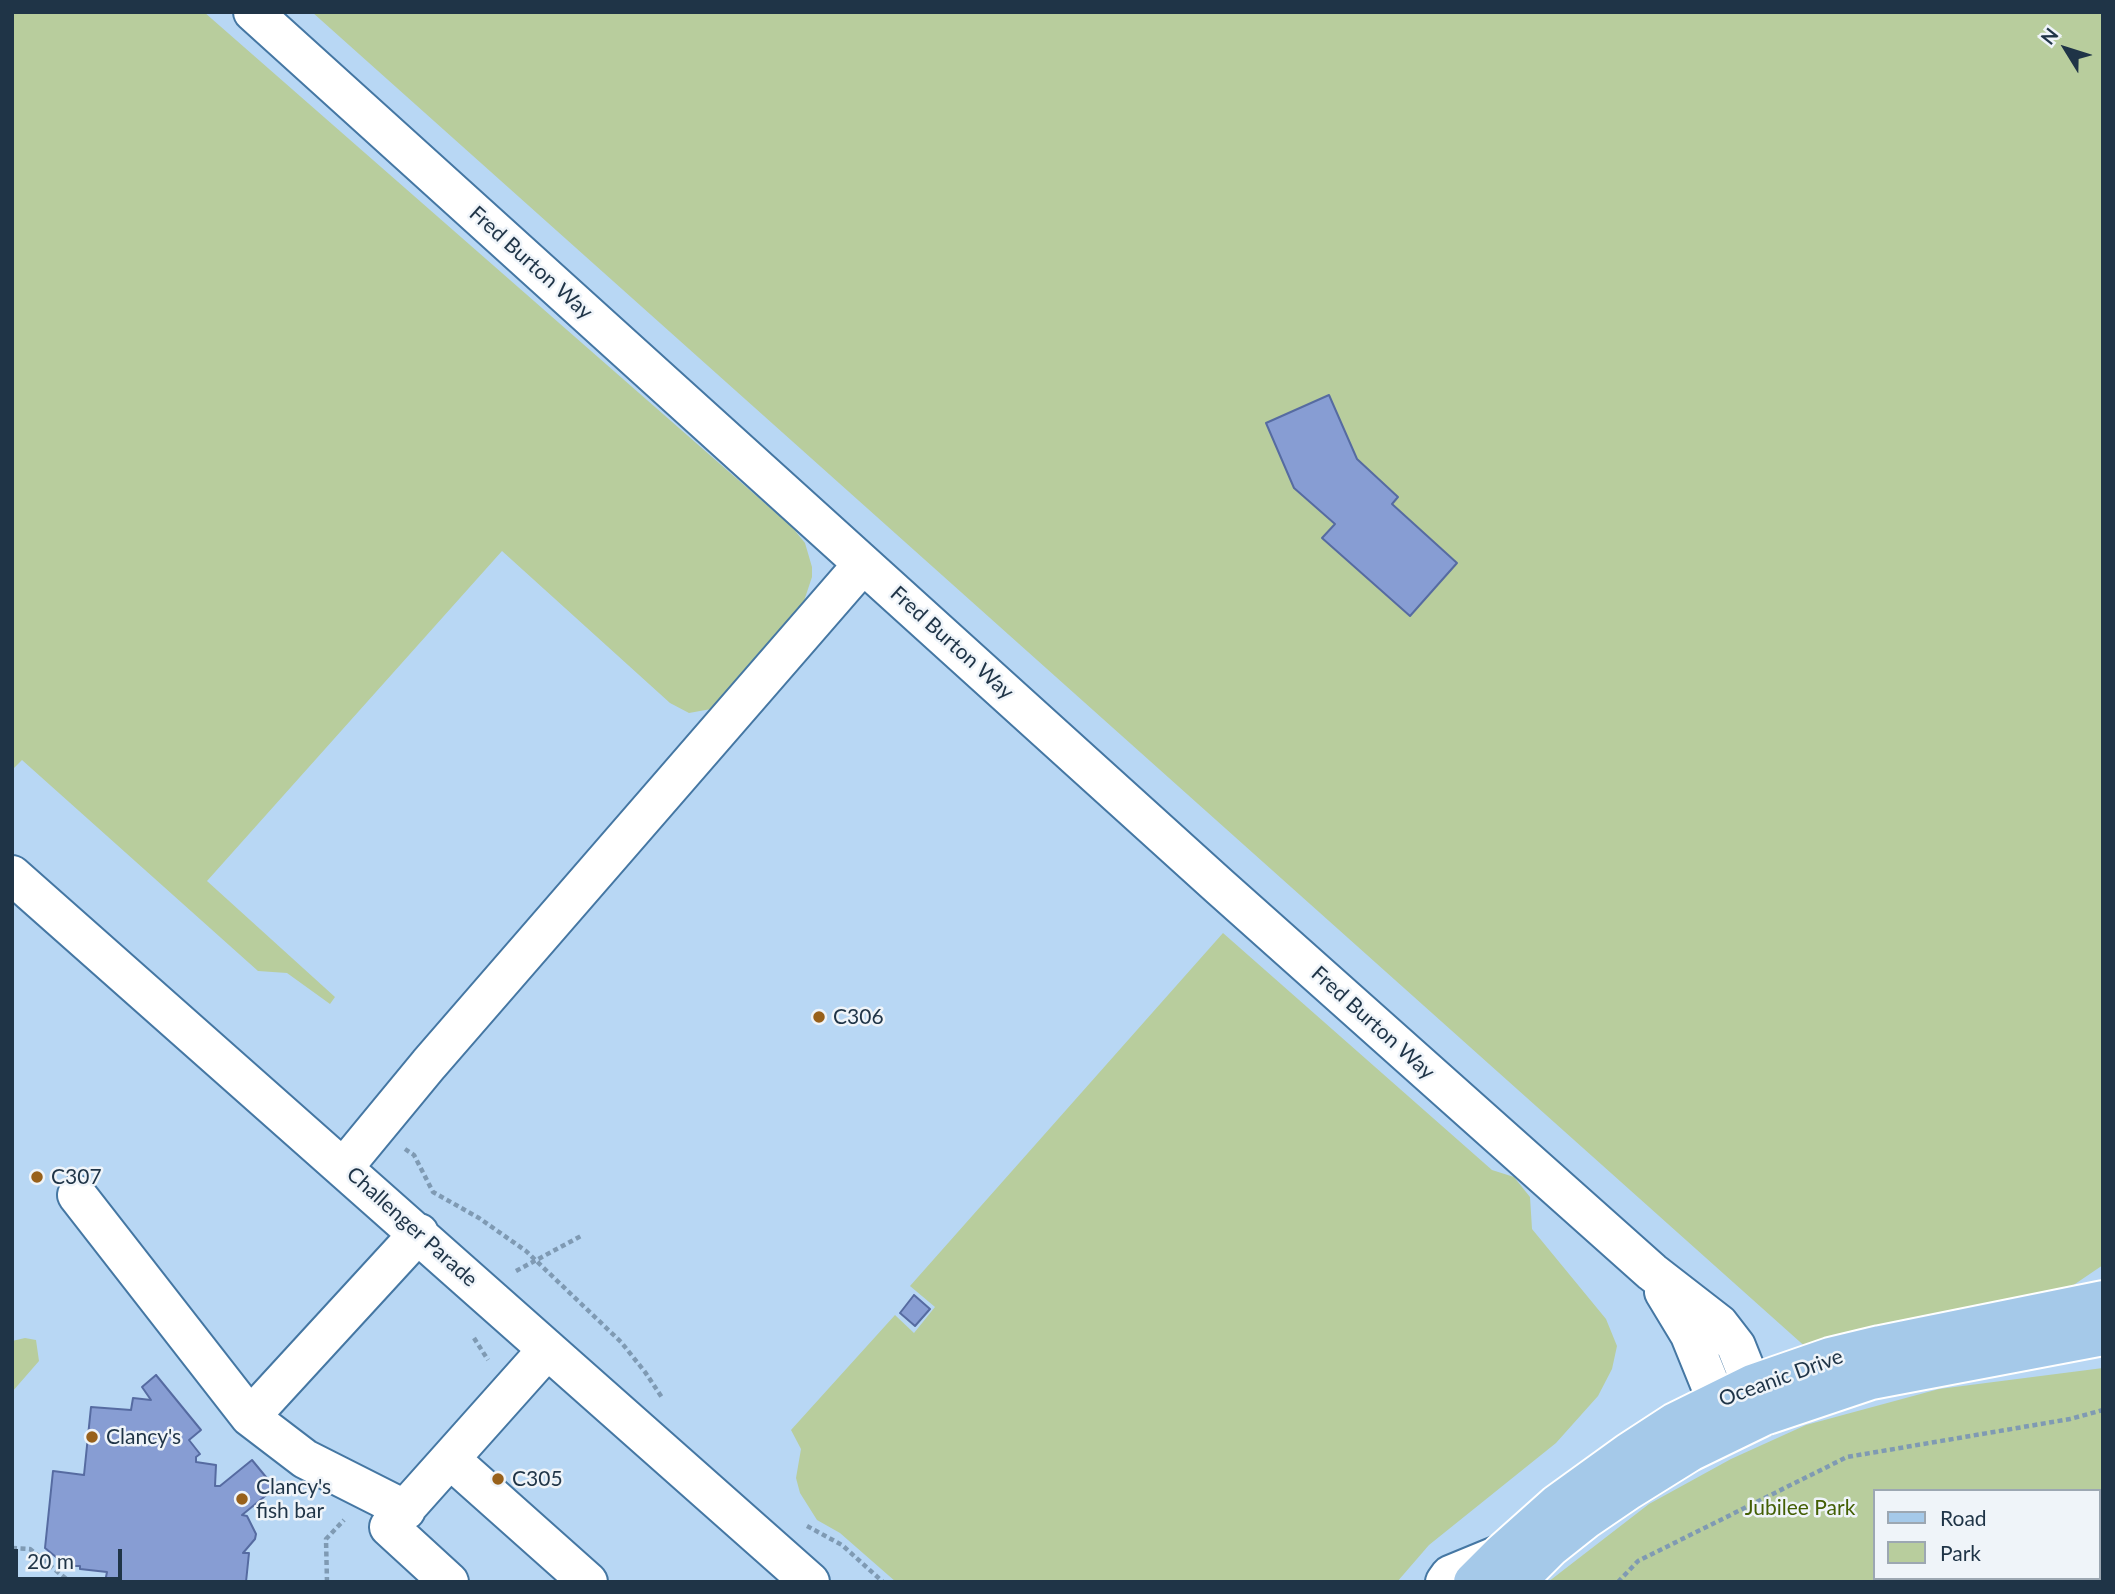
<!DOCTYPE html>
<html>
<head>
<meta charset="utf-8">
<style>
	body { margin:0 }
	#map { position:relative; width:2115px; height:1594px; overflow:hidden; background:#b8d7f4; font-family:Lato,sans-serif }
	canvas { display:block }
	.frame { position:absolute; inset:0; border:14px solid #1f3447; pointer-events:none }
	.legend { position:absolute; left:1873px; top:1489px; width:228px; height:91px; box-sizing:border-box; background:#eff4f9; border:2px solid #9ca7b2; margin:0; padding:9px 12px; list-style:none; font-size:21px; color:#1f3447 }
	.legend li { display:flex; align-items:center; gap:14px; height:35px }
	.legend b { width:35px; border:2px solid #9ca7b2 }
	.north { position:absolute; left:2031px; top:14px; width:70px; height:70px; -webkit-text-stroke:5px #eff4f9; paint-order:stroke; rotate:308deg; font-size:19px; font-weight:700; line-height:28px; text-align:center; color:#1f3447 }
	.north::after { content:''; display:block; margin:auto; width:24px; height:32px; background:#1f3447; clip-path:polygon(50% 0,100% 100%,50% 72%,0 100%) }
	.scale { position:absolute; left:14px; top:1549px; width:108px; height:32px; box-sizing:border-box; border:4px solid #1f3447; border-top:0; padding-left:9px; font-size:21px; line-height:24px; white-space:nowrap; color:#1f3447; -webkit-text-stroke:5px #eff4f9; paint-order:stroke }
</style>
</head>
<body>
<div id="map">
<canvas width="2115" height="1594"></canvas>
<div class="frame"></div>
<ul class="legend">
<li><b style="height:9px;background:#a5c9e9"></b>Road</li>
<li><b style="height:19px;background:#b8cd9d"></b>Park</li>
</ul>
<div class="north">N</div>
<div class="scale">20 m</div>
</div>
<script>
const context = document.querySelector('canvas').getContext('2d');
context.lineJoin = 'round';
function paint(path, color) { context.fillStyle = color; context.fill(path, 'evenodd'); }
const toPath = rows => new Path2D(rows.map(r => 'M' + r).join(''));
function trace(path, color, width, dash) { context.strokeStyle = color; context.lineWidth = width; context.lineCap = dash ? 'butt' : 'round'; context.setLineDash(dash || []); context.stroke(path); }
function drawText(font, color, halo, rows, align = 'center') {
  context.font = font + ' Lato,sans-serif'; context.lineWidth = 5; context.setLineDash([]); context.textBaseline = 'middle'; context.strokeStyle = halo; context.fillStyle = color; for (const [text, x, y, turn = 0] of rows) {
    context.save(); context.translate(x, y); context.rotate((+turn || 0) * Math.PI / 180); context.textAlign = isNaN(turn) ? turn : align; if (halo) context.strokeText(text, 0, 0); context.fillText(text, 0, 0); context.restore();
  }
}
paint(toPath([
	[12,12,204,12,792,527,805,543,812,567,812,577,804,601,797,613,711,709,689,713,670,703,502,551,207,881,335,997,330,1004,287,973,258,971,22,760,12,770],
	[312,12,2103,12,2103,1265,2044,1305,1809,1350],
	[1223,933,1492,1170,1514,1177,1530,1197,1532,1229,1606,1319,1617,1346,1612,1369,1598,1396,1556,1443,1429,1545,1397,1582,896,1582,840,1533,817,1520,800,1493,796,1478,801,1449,791,1430,895,1315,914,1333,935,1307,910,1286],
	[25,1338,36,1340,39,1361,12,1392,12,1341],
	[2103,1368,2103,1582,1548,1582,1649,1504,1731,1459,1806,1425,1939,1389],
	[1875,1491,2099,1491,2099,1578,1875,1578]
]), '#b8cd9d');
const building = toPath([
	[1329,395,1357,459,1398,497,1392,504,1457,563,1410,616,1322,538,1335,524,1294,488,1266,423,1329,395],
	[914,1295,930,1309,915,1326,900,1313,914,1295],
	[156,1375,201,1430,189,1440,200,1454,196,1457,196,1462,216,1465,215,1486,220,1486,252,1460,275,1488,242,1515,247,1516,256,1534,255,1539,243,1553,249,1553,246,1582,105,1582,107,1572,80,1569,80,1566,67,1566,45,1548,53,1471,84,1475,91,1407,131,1410,133,1398,151,1400,142,1387,156,1375]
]);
paint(building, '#879dd3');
trace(building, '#566ba1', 2);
const minor = toPath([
	[253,12,1219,886,1652,1272,1719,1324,1736,1346,1764,1416],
	[12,875,810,1582],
	[344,1167,429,1064,863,564],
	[77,1195,250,1417,419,1233],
	[1664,1292,1690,1335,1729,1431],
	[250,1417,305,1459,406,1510],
	[450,1459,588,1582],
	[449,1582,389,1527,547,1350],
	[1445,1582,1450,1575,1501,1554]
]);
const major = toPath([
	[1473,1582,1501,1554,1557,1504,1629,1452,1675,1422,1752,1384,1830,1357,1880,1345,2103,1300],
	[1516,1582,1551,1547,1585,1520,1629,1490,1690,1452,1764,1416,1871,1380,2103,1336]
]);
trace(minor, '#4577a3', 42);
trace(major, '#fff', 42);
trace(toPath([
	[405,1149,414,1155,433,1192,479,1218,526,1251,621,1342,645,1372,663,1399],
	[516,1271,581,1236],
	[474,1338,488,1360],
	[807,1526,842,1545,883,1582],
	[12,1548,30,1549,70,1582],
	[327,1582,326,1539,344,1520],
	[1618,1582,1638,1561,1847,1457,2070,1419,2103,1410]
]), '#7f9ab3', 4.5, [5, 3.5]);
trace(minor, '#fff', 38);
trace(major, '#a5c9e9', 38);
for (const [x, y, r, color] of [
	[819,1017,7,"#98611b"],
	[37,1177,7,"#98611b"],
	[92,1437,7,"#98611b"],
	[498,1479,7,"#98611b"],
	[242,1499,7,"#98611b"]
]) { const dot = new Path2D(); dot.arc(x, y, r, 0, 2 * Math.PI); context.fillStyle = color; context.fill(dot); trace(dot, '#eff4f9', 2.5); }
drawText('21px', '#1f3447', '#eff4f9', [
	["Fred Burton Way",531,263,42],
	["Fred Burton Way",952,643,42],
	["Fred Burton Way",1373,1023,42],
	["Challenger Parade",412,1227,42],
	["Oceanic Drive",1781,1378,-20]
]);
drawText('21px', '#1f3447', '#eff4f9', [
	["C306",833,1017],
	["C307",51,1177],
	["Clancy's",106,1437],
	["C305",512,1479],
	["Clancy's",256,1487],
	["fish bar",256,1511]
], 'left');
drawText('21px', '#435f04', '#eff4f9', [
	["Jubilee Park",1800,1508]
]);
</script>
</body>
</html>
